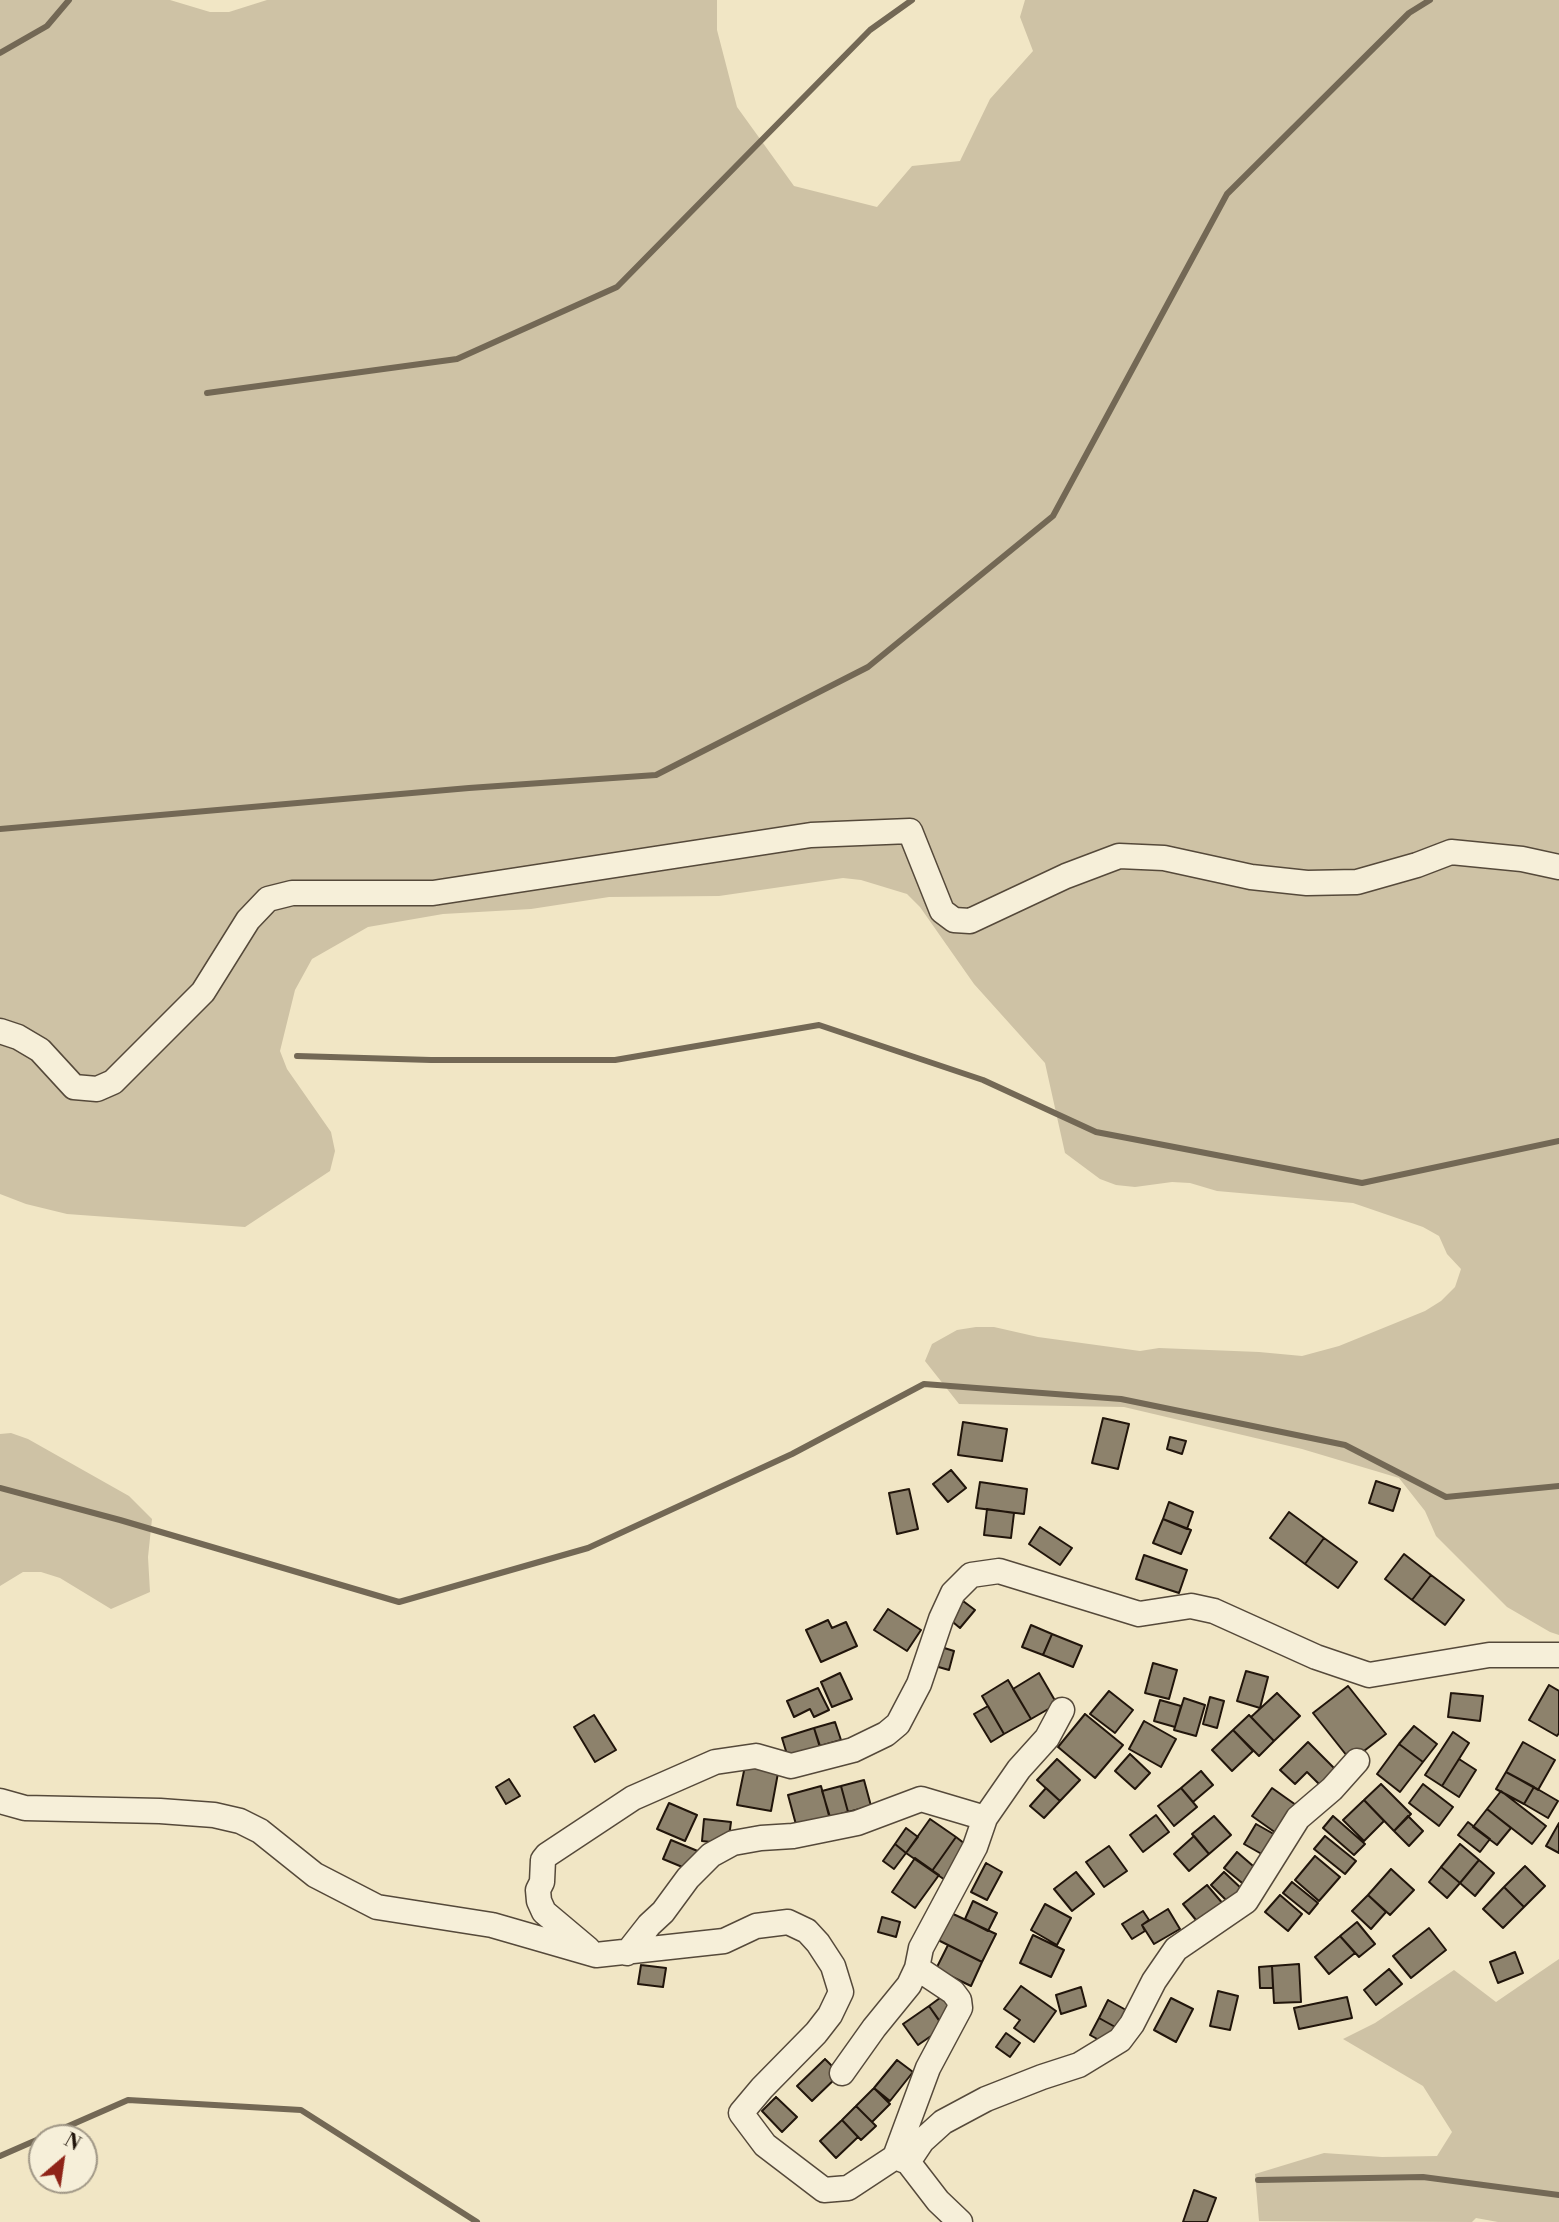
<!DOCTYPE html>
<html>
<head>
<meta charset="utf-8">
<style>
	body { margin:0 }
	#map { position:relative; width:1559px; height:2222px; overflow:hidden; background:#f1e6c5; font-family:"Libre Bodoni",serif }
	canvas { display:block }
	.north { position:absolute; left:28px; top:2124px; width:70px; height:70px; box-sizing:border-box; background:#f6efd9; border:2px solid #a19887; border-radius:50%; rotate:29deg; font-size:19px; font-weight:700; line-height:28px; text-align:center; color:#21150b }
	.north::after { content:''; display:block; margin:auto; width:24px; height:32px; background:#8f2418; clip-path:polygon(50% 0,100% 100%,50% 72%,0 100%) }
</style>
</head>
<body>
<div id="map">
<canvas width="1559" height="2222"></canvas>
<div class="north">N</div>
</div>
<script>
const context = document.querySelector('canvas').getContext('2d');
context.lineJoin = 'round';
function paint(path, color) { context.fillStyle = color; context.fill(path, 'evenodd'); }
const toPath = rows => new Path2D(rows.map(r => 'M' + r).join(''));
function trace(path, color, width, dash) { context.strokeStyle = color; context.lineWidth = width; context.lineCap = dash ? 'butt' : 'round'; context.setLineDash(dash || []); context.stroke(path); }
paint(toPath([
	[0,0,170,0,210,12,229,12,267,0,717,0,717,30,737,107,794,186,877,207,912,166,960,161,990,99,1033,51,1020,17,1025,0,1559,0,1559,1635,1550,1632,1507,1607,1436,1536,1425,1511,1399,1478,1302,1449,1124,1407,959,1404,925,1361,932,1344,957,1330,976,1327,994,1327,1038,1337,1140,1351,1159,1348,1259,1352,1302,1356,1339,1346,1425,1311,1441,1301,1455,1287,1461,1269,1447,1254,1439,1236,1423,1227,1353,1203,1217,1191,1190,1183,1172,1182,1135,1187,1116,1185,1100,1179,1065,1153,1045,1063,974,984,920,907,907,894,861,880,843,878,719,896,609,897,531,909,443,914,368,927,312,959,295,990,280,1051,287,1069,331,1132,335,1151,330,1171,245,1227,67,1214,26,1204,0,1194],
	[11,1433,28,1439,129,1496,152,1519,148,1557,150,1592,111,1609,60,1578,41,1572,23,1572,0,1586,0,1434],
	[1559,1959,1559,2222,1498,2222,1476,2218,1472,2222,1259,2221,1255,2174,1324,2153,1382,2157,1437,2156,1452,2132,1423,2086,1343,2039,1375,2023,1454,1970,1496,2002]
]), '#cec2a5');
trace(toPath([
	[0,53,47,26,69,0],
	[207,393,457,359,617,287,870,30,912,0],
	[0,829,469,788,656,775,868,667,1053,516,1227,194,1409,13,1430,0],
	[297,1056,431,1060,615,1060,819,1025,983,1080,1096,1132,1362,1183,1559,1141],
	[0,1488,120,1520,399,1602,588,1548,792,1454,924,1384,1121,1399,1345,1445,1446,1497,1559,1486],
	[0,2156,128,2100,301,2110,477,2222],
	[1258,2180,1423,2177,1559,2195]
]), '#736855', 6);
const building = toPath([
	[1103,1418,1129,1424,1118,1469,1092,1463,1103,1418],
	[963,1422,1007,1429,1002,1461,958,1455,963,1422],
	[1170,1437,1186,1441,1182,1454,1167,1449,1170,1437],
	[951,1470,966,1488,948,1502,933,1484,951,1470],
	[1376,1481,1400,1489,1393,1511,1369,1503,1376,1481],
	[980,1482,1027,1489,1024,1514,976,1508,980,1482],
	[909,1489,918,1529,897,1534,889,1493,909,1489],
	[1169,1502,1193,1512,1187,1529,1163,1519,1169,1502],
	[987,1509,1014,1513,1011,1538,984,1535,987,1509],
	[1289,1512,1324,1538,1305,1564,1270,1538,1289,1512],
	[1163,1519,1191,1530,1181,1554,1153,1543,1163,1519],
	[1040,1527,1072,1548,1060,1565,1029,1544,1040,1527],
	[1324,1538,1357,1562,1338,1588,1305,1564,1324,1538],
	[1404,1554,1431,1575,1412,1600,1385,1579,1404,1554],
	[1144,1555,1187,1570,1179,1593,1136,1579,1144,1555],
	[1431,1575,1464,1600,1445,1625,1412,1600,1431,1575],
	[963,1601,975,1610,960,1628,948,1618,963,1601],
	[888,1609,921,1630,907,1651,874,1630,888,1609],
	[828,1620,832,1628,846,1622,857,1646,821,1662,806,1630,828,1620],
	[1031,1625,1052,1634,1043,1655,1022,1647,1031,1625],
	[1052,1634,1082,1646,1073,1667,1043,1655,1052,1634],
	[941,1647,954,1651,949,1670,935,1666,941,1647],
	[1153,1663,1177,1670,1169,1699,1145,1693,1153,1663],
	[1246,1671,1268,1677,1260,1708,1237,1701,1246,1671],
	[840,1673,852,1699,832,1707,821,1682,840,1673],
	[1039,1673,1057,1704,1031,1719,1013,1689,1039,1673],
	[1008,1680,1031,1719,1004,1734,982,1696,1008,1680],
	[1549,1685,1559,1691,1559,1733,1557,1736,1529,1720,1549,1685],
	[1348,1686,1386,1734,1351,1761,1313,1713,1348,1686],
	[818,1688,829,1710,814,1717,810,1709,794,1717,787,1701,818,1688],
	[1109,1691,1133,1710,1115,1733,1090,1714,1109,1691],
	[1277,1693,1300,1716,1274,1741,1251,1717,1277,1693],
	[1451,1693,1483,1696,1480,1721,1448,1717,1451,1693],
	[1210,1697,1224,1701,1217,1728,1203,1724,1210,1697],
	[1184,1698,1205,1705,1196,1736,1174,1730,1184,1698],
	[1160,1700,1181,1706,1175,1727,1154,1721,1160,1700],
	[988,1706,1004,1734,991,1742,974,1714,988,1706],
	[1085,1714,1123,1745,1095,1778,1058,1747,1085,1714],
	[594,1715,616,1750,595,1762,574,1727,594,1715],
	[1249,1715,1274,1741,1259,1756,1233,1730,1249,1715],
	[1144,1721,1176,1739,1161,1767,1129,1749,1144,1721],
	[835,1722,841,1740,820,1746,814,1728,835,1722],
	[1414,1726,1437,1744,1423,1762,1399,1744,1414,1726],
	[814,1728,821,1751,789,1761,782,1738,814,1728],
	[1233,1730,1253,1751,1232,1771,1212,1750,1233,1730],
	[1453,1732,1469,1743,1442,1786,1425,1775,1453,1732],
	[1308,1742,1335,1769,1320,1785,1307,1772,1295,1784,1280,1770,1308,1742],
	[1523,1742,1555,1760,1538,1790,1506,1772,1523,1742],
	[1399,1744,1423,1762,1400,1792,1377,1774,1399,1744],
	[1130,1754,1150,1773,1135,1789,1115,1771,1130,1754],
	[1057,1759,1080,1780,1060,1801,1037,1780,1057,1759],
	[1459,1759,1476,1770,1459,1797,1442,1786,1459,1759],
	[745,1766,778,1773,771,1811,737,1805,745,1766],
	[1201,1771,1213,1785,1193,1802,1181,1788,1201,1771],
	[1506,1772,1534,1787,1524,1804,1496,1789,1506,1772],
	[509,1779,520,1796,506,1804,496,1787,509,1779],
	[864,1780,871,1806,848,1812,841,1786,864,1780],
	[1381,1784,1411,1814,1394,1831,1364,1800,1381,1784],
	[1423,1784,1453,1807,1439,1826,1409,1803,1423,1784],
	[821,1786,831,1823,798,1832,788,1795,821,1786],
	[841,1786,848,1812,830,1817,822,1791,841,1786],
	[1534,1787,1558,1801,1548,1818,1524,1804,1534,1787],
	[1046,1788,1060,1801,1044,1818,1030,1806,1046,1788],
	[1181,1788,1197,1807,1174,1826,1158,1806,1181,1788],
	[1272,1788,1296,1805,1276,1833,1252,1816,1272,1788],
	[1501,1791,1546,1826,1532,1844,1487,1809,1501,1791],
	[1364,1800,1384,1821,1364,1841,1343,1820,1364,1800],
	[669,1803,697,1815,685,1841,657,1829,669,1803],
	[1487,1809,1511,1828,1497,1845,1473,1827,1487,1809],
	[1156,1815,1169,1832,1143,1852,1130,1835,1156,1815],
	[1214,1816,1231,1835,1209,1854,1192,1834,1214,1816],
	[1333,1816,1365,1844,1354,1855,1323,1828,1333,1816],
	[1408,1816,1423,1831,1409,1846,1394,1831,1408,1816],
	[704,1819,731,1822,728,1844,702,1841,704,1819],
	[930,1819,956,1837,932,1871,906,1853,930,1819],
	[1468,1822,1490,1839,1480,1852,1458,1835,1468,1822],
	[1559,1823,1559,1853,1546,1846,1559,1823],
	[1256,1824,1279,1837,1267,1857,1244,1844,1256,1824],
	[906,1828,918,1837,906,1853,895,1844,906,1828],
	[1194,1836,1209,1854,1189,1871,1174,1854,1194,1836],
	[1325,1836,1356,1861,1345,1874,1314,1849,1325,1836],
	[956,1837,969,1847,945,1880,932,1871,956,1837],
	[671,1840,700,1852,692,1871,663,1859,671,1840],
	[895,1844,906,1853,894,1869,883,1861,895,1844],
	[1460,1844,1479,1860,1460,1883,1441,1867,1460,1844],
	[1109,1846,1127,1871,1104,1887,1086,1862,1109,1846],
	[1237,1852,1260,1872,1247,1887,1224,1868,1237,1852],
	[1315,1856,1340,1877,1319,1901,1295,1880,1315,1856],
	[915,1858,939,1875,915,1908,892,1892,915,1858],
	[1479,1860,1494,1873,1475,1896,1460,1883,1479,1860],
	[986,1863,1002,1872,987,1900,971,1892,986,1863],
	[1525,1866,1545,1886,1524,1907,1504,1887,1525,1866],
	[1441,1867,1460,1883,1447,1898,1429,1882,1441,1867],
	[1391,1869,1414,1890,1390,1915,1368,1895,1391,1869],
	[1076,1872,1094,1894,1072,1911,1054,1889,1076,1872],
	[1224,1872,1243,1890,1230,1904,1211,1885,1224,1872],
	[1292,1882,1318,1903,1309,1914,1283,1893,1292,1882],
	[1207,1885,1224,1905,1200,1925,1183,1904,1207,1885],
	[1504,1887,1524,1907,1503,1928,1483,1909,1504,1887],
	[1280,1895,1302,1914,1288,1931,1265,1912,1280,1895],
	[1368,1895,1386,1912,1371,1929,1352,1911,1368,1895],
	[973,1901,997,1913,988,1931,965,1919,973,1901],
	[1045,1904,1071,1918,1057,1945,1031,1930,1045,1904],
	[1168,1909,1180,1929,1154,1944,1142,1925,1168,1909],
	[1143,1911,1149,1920,1142,1925,1145,1931,1132,1939,1122,1924,1143,1911],
	[951,1913,996,1934,982,1962,938,1940,951,1913],
	[882,1917,900,1922,896,1937,878,1932,882,1917],
	[1357,1922,1375,1944,1359,1957,1340,1936,1357,1922],
	[1429,1928,1446,1950,1411,1978,1393,1956,1429,1928],
	[1033,1935,1064,1950,1051,1977,1020,1963,1033,1935],
	[1340,1936,1355,1953,1329,1974,1315,1957,1340,1936],
	[948,1945,982,1962,971,1986,936,1969,948,1945],
	[1515,1952,1523,1973,1498,1983,1490,1962,1515,1952],
	[1299,1964,1301,2002,1274,2003,1272,1966,1299,1964],
	[641,1965,666,1968,663,1987,638,1984,641,1965],
	[1272,1966,1273,1988,1260,1988,1259,1967,1272,1966],
	[1389,1969,1402,1984,1376,2005,1364,1990,1389,1969],
	[1021,1986,1056,2011,1034,2042,1014,2028,1020,2020,1004,2009,1021,1986],
	[1081,1987,1086,2006,1061,2014,1056,1995,1081,1987],
	[1218,1991,1238,1996,1230,2030,1210,2026,1218,1991],
	[944,1995,955,2011,940,2022,929,2006,944,1995],
	[1347,1997,1352,2018,1299,2029,1294,2008,1347,1997],
	[1171,1998,1193,2009,1176,2042,1154,2030,1171,1998],
	[1108,2000,1126,2010,1117,2028,1099,2018,1108,2000],
	[929,2006,944,2027,918,2045,903,2024,929,2006],
	[1099,2018,1117,2028,1108,2045,1090,2035,1099,2018],
	[1006,2033,1020,2043,1010,2057,996,2047,1006,2033],
	[825,2059,840,2074,812,2101,797,2086,825,2059],
	[897,2060,913,2072,890,2101,874,2088,897,2060],
	[874,2088,890,2104,872,2122,856,2106,874,2088],
	[776,2097,797,2117,782,2132,762,2111,776,2097],
	[856,2106,876,2126,861,2140,842,2120,856,2106],
	[842,2120,858,2137,836,2158,820,2141,842,2120],
	[1194,2190,1216,2198,1207,2222,1183,2222,1194,2190]
]);
paint(building, '#8d826c');
trace(building, '#21150b', 2);
const minor = toPath([
	[0,1031,18,1037,40,1050,74,1087,97,1089,113,1082,203,992,248,920,268,899,292,893,433,893,811,835,910,831,942,911,954,920,970,921,1066,876,1119,856,1164,858,1251,877,1307,883,1357,882,1417,865,1451,852,1522,859,1559,867],
	[0,1801,25,1808,160,1811,214,1815,240,1821,260,1831,315,1875,377,1907,492,1925,596,1955,724,1941,756,1926,788,1922,807,1931,818,1943,833,1966,841,1992,830,2015,816,2033,762,2088,741,2113,765,2145,824,2190,848,2188,895,2157,908,2162,938,2201,960,2222],
	[588,1949,544,1912,539,1901,538,1890,542,1882,543,1860,547,1855,633,1798,715,1762,756,1756,791,1766,853,1750,886,1734,898,1724,919,1684,941,1619,953,1593,971,1575,999,1571,1139,1614,1191,1606,1214,1611,1316,1657,1369,1675,1489,1655,1559,1655],
	[627,1953,649,1925,663,1912,688,1878,711,1855,733,1843,761,1838,793,1836,857,1823,921,1799,985,1818],
	[842,2073,874,2028,909,1985,917,1968,921,1948,975,1847,985,1818,1019,1769,1047,1738,1062,1710],
	[895,2157,928,2068,960,2008,959,2000,953,1992,917,1968],
	[908,2162,922,2141,943,2122,986,2099,1042,2077,1079,2065,1120,2040,1132,2024,1154,1981,1176,1949,1246,1901,1298,1818,1332,1789,1357,1761]
]);
trace(minor, '#55493a', 27);
trace(minor, '#f6efd9', 24);
</script>
</body>
</html>
